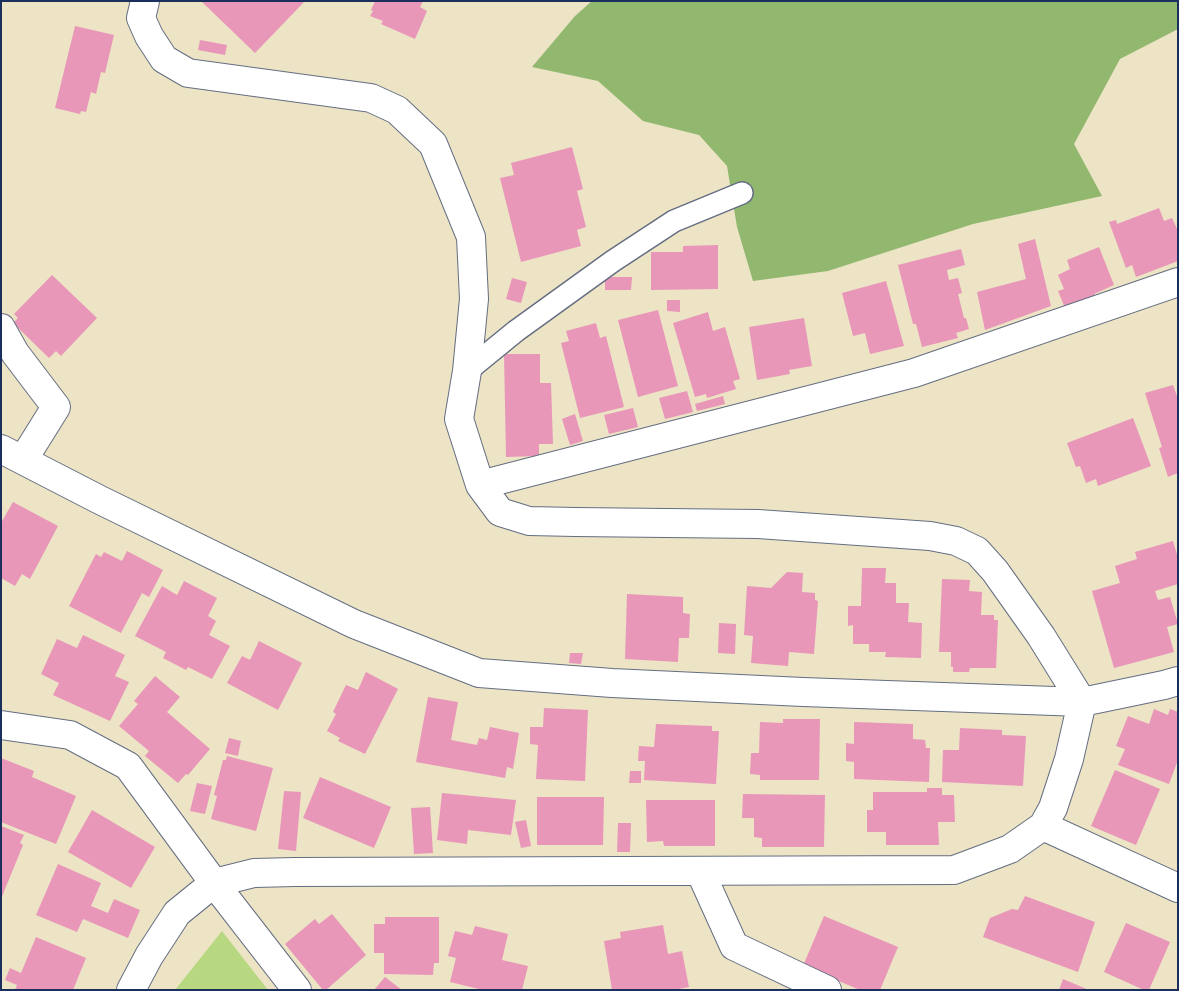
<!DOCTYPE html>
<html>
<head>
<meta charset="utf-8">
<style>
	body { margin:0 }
	#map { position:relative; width:1179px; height:991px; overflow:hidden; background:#ede3c5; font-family:Vollkorn,serif }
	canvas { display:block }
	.frame { position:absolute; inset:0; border:2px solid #1b2f5e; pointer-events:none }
</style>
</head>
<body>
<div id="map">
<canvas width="1179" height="991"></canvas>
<div class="frame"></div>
</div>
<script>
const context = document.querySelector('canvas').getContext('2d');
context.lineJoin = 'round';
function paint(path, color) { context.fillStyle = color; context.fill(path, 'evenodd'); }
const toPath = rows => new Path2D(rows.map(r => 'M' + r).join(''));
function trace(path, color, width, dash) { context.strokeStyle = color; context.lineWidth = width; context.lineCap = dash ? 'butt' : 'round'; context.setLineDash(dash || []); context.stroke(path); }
paint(toPath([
	[222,931,268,990,175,990]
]), '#b7d880');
paint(toPath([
	[592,1,1178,1,1178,29,1120,59,1074,144,1102,196,973,224,828,271,753,281,737,227,727,166,699,135,643,121,598,81,532,67,575,16]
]), '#91b86e');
paint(toPath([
	[201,1,305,1,255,53],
	[375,1,423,1,420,7,427,11,415,39,381,24,383,21,370,16,373,11,371,10],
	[75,26,114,35,105,73,101,72,96,94,91,92,86,112,81,111,80,114,55,108],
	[200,40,227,45,225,55,198,50],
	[572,147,583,189,577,191,586,227,577,230,581,246,521,262,500,178,514,175,511,163],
	[1159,208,1164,221,1172,218,1178,231,1178,261,1136,277,1132,265,1126,268,1109,222,1116,220,1117,224],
	[1035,239,1051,306,985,330,977,292,1026,279,1018,244],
	[718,245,718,289,651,290,651,252,683,252,683,246],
	[1099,247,1114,285,1094,294,1095,296,1065,308,1058,291,1064,289,1058,275,1070,269,1067,260],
	[961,249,965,265,947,270,949,280,958,278,962,293,958,294,964,318,966,318,969,329,956,333,958,338,922,347,916,324,913,324,898,265],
	[52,275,97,318,61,356,56,351,49,358,13,323,18,318,14,314],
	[605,277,632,277,631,290,605,290],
	[512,278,527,282,521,303,506,299],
	[886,281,904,346,870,354,865,333,853,336,842,293],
	[667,300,680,300,680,312,667,311],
	[658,310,678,386,638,397,618,320],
	[708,312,713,331,725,327,740,379,733,381,736,389,707,398,706,394,695,397,673,323],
	[804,318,812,366,789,370,790,374,757,380,749,327],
	[596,323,600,338,606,336,624,407,580,418,561,343,569,341,566,331],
	[504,354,540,354,540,383,551,383,553,444,539,444,539,456,506,457],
	[1173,385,1178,399,1178,473,1168,477,1159,448,1162,447,1145,393],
	[687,391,693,412,665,419,659,398],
	[723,396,725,404,697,411,695,404],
	[633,408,638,427,609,434,604,415],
	[575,414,583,441,570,445,562,419],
	[1133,418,1151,466,1098,486,1096,479,1086,483,1080,466,1076,467,1067,443],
	[13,502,58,526,30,579,22,574,15,586,1,578,1,523],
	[1173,541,1178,558,1178,584,1155,591,1158,600,1170,597,1178,624,1167,627,1174,652,1114,668,1092,591,1120,583,1115,566,1137,559,1135,552],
	[127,551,163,570,149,597,142,593,121,633,69,606,96,554,101,557,104,552,122,561],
	[862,568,886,568,885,583,896,583,896,603,909,603,908,622,922,623,921,658,885,657,886,652,869,652,869,644,853,644,853,625,848,626,848,606,861,606],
	[787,572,803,573,802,592,815,593,815,600,818,601,814,654,789,652,788,666,751,663,753,636,744,635,747,586,771,588],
	[942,579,970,580,969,591,982,592,981,615,994,615,994,620,998,620,996,668,970,668,969,672,953,672,953,667,951,667,951,652,939,652],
	[184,581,217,598,208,616,216,621,209,635,230,646,212,679,188,667,186,670,163,658,166,652,135,636,162,586,177,595],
	[627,594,683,597,683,613,690,614,689,638,679,638,678,662,625,659],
	[719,623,736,624,735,654,718,653],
	[83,635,125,655,115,676,129,682,110,721,53,695,59,683,41,674,57,639,77,648],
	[259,641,302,663,278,710,227,683,242,656,250,660],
	[570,653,583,653,581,664,569,663],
	[366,672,398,689,365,754,338,741,340,738,327,731,336,714,333,712,346,685,358,690],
	[155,676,180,697,167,712,210,749,188,775,186,774,178,783,145,756,149,751,119,726,138,704,134,701],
	[428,697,458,702,451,740,477,745,479,738,487,740,490,727,519,733,513,769,507,767,505,778,416,762],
	[544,708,588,710,585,781,536,779,538,745,530,744,530,727,543,727],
	[1154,709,1168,715,1170,709,1178,712,1178,760,1169,784,1118,765,1125,749,1116,746,1128,716,1149,724],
	[783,719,820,719,819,780,760,780,760,775,750,774,751,753,759,753,760,722,783,723],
	[854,722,913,724,913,739,925,740,926,748,930,748,929,782,854,779,854,762,846,761,846,743,854,744],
	[656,724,712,726,712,731,719,731,716,784,644,780,645,761,638,761,639,746,654,747],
	[960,728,1002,730,1002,735,1026,736,1023,786,942,782,943,750,959,750],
	[229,738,241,741,238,756,225,753],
	[227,756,273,768,256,831,211,819,217,796,214,795,223,760,226,760],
	[1,758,34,771,32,777,76,796,56,844,1,822],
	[1115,770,1160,789,1136,845,1091,826],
	[630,771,641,771,641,783,629,783],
	[320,777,391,807,374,848,303,818],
	[197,783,212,786,205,814,190,811],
	[927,788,942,788,942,795,954,795,955,822,938,822,939,845,886,845,886,832,867,832,867,810,873,810,873,792,927,792],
	[284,791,301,792,296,851,278,849],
	[442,793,516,800,511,835,468,830,467,844,437,840],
	[743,794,825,795,824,847,762,847,762,838,754,837,754,818,742,818],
	[537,797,604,797,603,845,537,845],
	[646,800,715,800,715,846,664,846,663,841,647,842],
	[430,807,433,853,414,854,411,808],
	[92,810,155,847,131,888,68,852],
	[526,820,531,846,521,848,515,822],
	[618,823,631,823,630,852,617,852],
	[1,826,24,835,20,843,23,845,1,899],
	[58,864,101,883,91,906,108,913,114,899,140,910,128,938,83,919,77,932,36,915],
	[1025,896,1095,922,1078,972,983,937,990,918,1012,909,1018,910],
	[332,914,366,955,326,990,323,990,285,944,315,919,319,924],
	[824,916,898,947,880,990,860,990,803,966],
	[385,917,439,917,439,963,434,963,433,975,384,974,384,953,374,953,374,924,385,924],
	[1126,923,1170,942,1149,990,1144,990,1104,972],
	[663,925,668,954,682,951,689,987,673,990,612,990,604,941,621,938,620,932],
	[475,926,508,934,502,960,528,966,522,990,483,990,450,982,456,958,448,956,455,931,472,935],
	[36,937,86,958,73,990,15,990,17,985,5,980,10,968,21,973],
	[385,977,402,990,374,990],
	[1063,979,1089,990,1059,990]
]), '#e897b9');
const lane = toPath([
	[467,371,516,331,613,261,674,221,742,193]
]);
const street = toPath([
	[1,328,15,353,56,407,23,460],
	[1,449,100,500,354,624,479,673,612,683,803,692,1082,702,1164,685,1178,681],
	[480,485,914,373,1178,282],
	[1,725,70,735,128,766,214,883,297,990],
	[1043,826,1178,888],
	[700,871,734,946,827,990],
	[131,990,149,956,177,913,214,883,254,873,295,872,954,870,1010,849,1043,826,1053,808,1069,759,1082,702,1041,636,995,571,977,551,956,541,930,536,758,524,575,522,529,521,500,512,480,485,459,419,467,371,474,299,471,237,433,144,397,110,371,98,188,73,164,59,149,36,141,18,145,1]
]);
trace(lane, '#646e82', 24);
trace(street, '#646e82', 30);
trace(lane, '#fff', 21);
trace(street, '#fff', 28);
</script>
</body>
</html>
